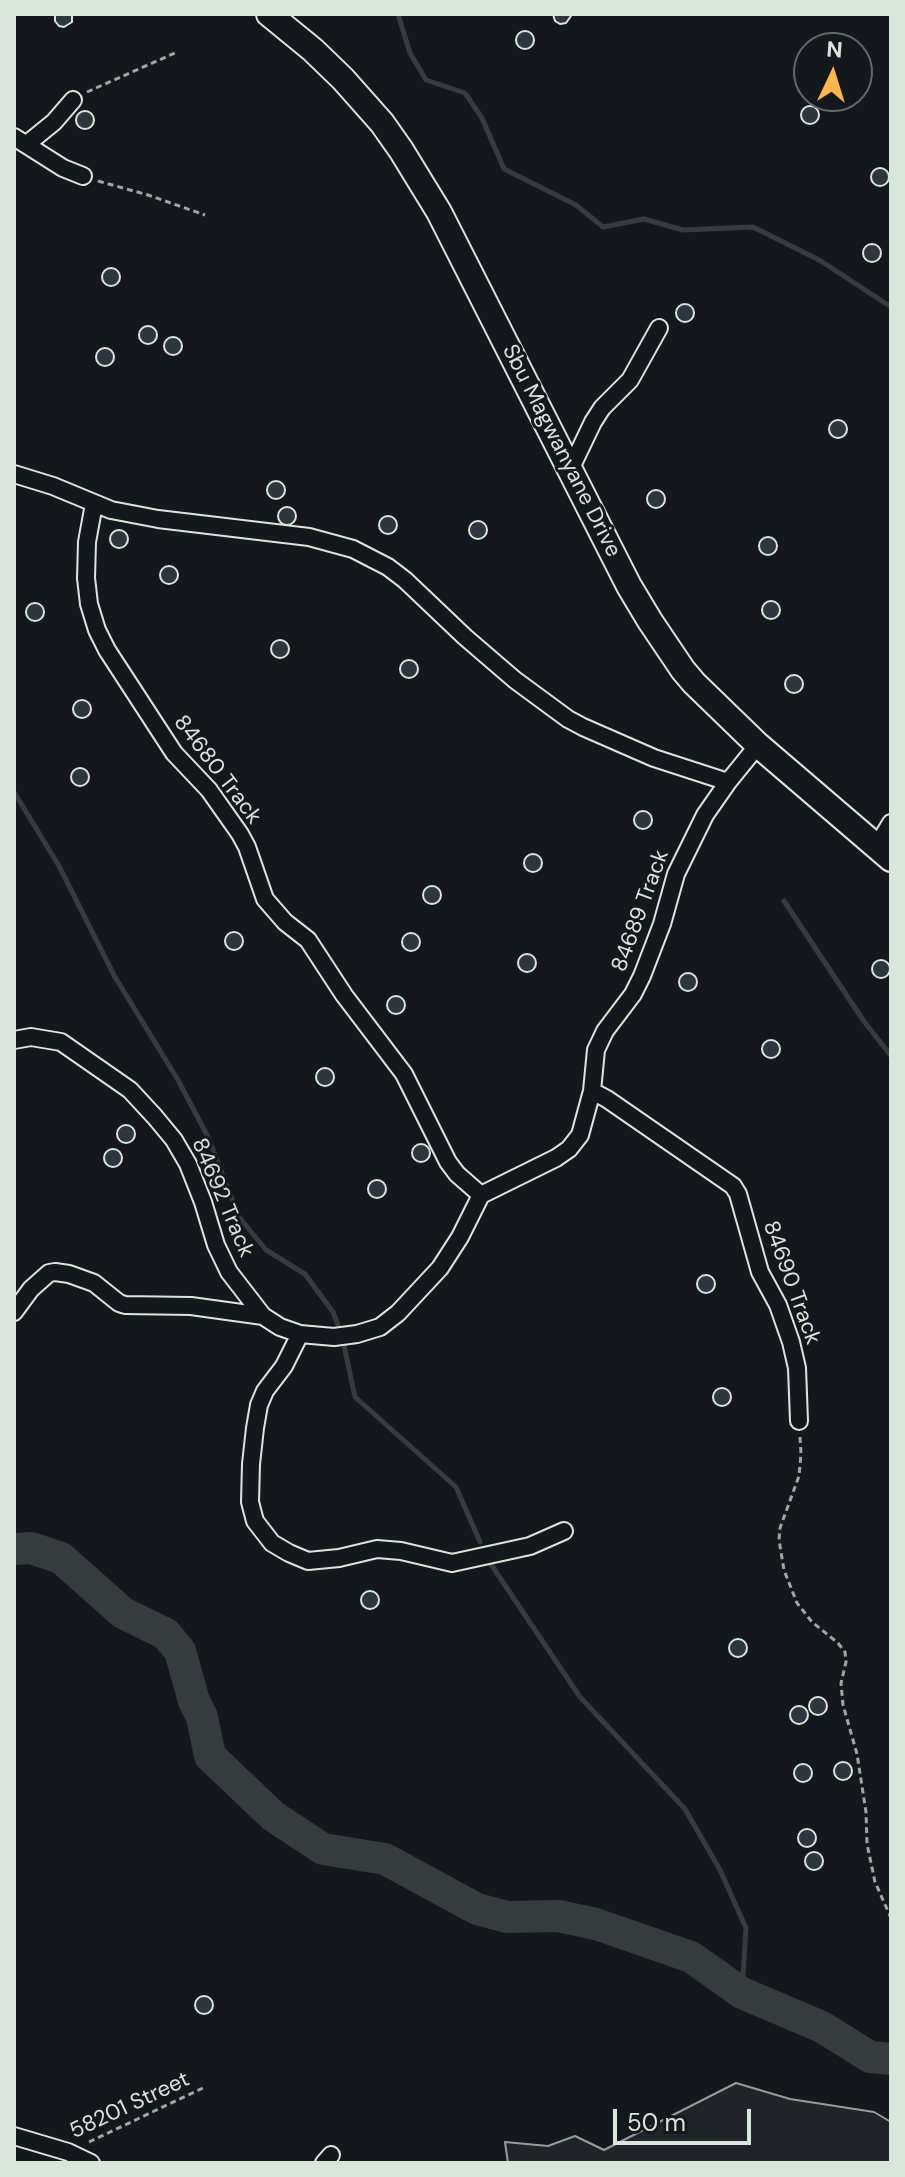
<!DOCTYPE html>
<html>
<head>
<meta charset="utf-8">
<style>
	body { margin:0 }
	#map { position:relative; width:905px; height:2177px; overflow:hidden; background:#14181c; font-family:"DM Sans",sans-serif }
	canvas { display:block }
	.frame { position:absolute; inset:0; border:16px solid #d8e6dc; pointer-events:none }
	.north { position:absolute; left:793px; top:32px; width:80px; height:80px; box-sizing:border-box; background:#14181c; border:2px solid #626a69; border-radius:50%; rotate:4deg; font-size:22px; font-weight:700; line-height:32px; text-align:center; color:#d8e6dc }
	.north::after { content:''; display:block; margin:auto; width:28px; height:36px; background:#ffb74d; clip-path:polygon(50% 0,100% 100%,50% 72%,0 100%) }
	.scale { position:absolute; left:613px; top:2109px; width:138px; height:36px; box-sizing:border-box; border:4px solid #d8e6dc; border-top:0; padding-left:10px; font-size:24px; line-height:28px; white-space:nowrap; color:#d8e6dc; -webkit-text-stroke:6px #14181c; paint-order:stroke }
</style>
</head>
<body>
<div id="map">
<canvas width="905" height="2177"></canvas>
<div class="frame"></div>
<div class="north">N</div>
<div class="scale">50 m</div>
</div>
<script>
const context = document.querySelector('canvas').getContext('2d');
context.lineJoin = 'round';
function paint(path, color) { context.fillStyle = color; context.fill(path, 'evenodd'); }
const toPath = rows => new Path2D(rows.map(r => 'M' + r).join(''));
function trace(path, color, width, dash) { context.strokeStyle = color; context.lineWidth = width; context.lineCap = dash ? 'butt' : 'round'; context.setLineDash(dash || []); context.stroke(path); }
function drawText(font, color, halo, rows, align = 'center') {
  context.font = font + ' "DM Sans",sans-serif'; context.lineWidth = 6; context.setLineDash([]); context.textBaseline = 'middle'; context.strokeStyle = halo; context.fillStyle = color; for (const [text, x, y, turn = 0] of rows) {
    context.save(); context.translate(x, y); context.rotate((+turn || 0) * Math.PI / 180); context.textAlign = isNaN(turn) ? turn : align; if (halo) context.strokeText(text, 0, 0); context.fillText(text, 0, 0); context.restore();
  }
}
const green = toPath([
	[736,2083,790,2099,874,2112,891,2122,891,2163,508,2163,505,2142,548,2146,575,2136,604,2150,736,2083]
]);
paint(green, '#202428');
trace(green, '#939e99', 2);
trace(toPath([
	[398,14,410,53,426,80,465,93,482,118,504,169,576,205,603,227,644,219,683,230,753,227,821,261,891,307],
	[14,792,59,866,115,977,178,1080,208,1137,239,1217,266,1250,305,1274,333,1312,342,1336,355,1397,456,1487,480,1542],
	[784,901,863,1020,891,1056],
	[490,1563,580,1697,685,1809,720,1870,746,1928,742,1993]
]), '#363b3e', 5);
trace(toPath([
	[14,1549,31,1548,61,1558,123,1613,166,1634,180,1651,194,1701,202,1717,210,1756,273,1816,323,1849,385,1859,477,1909,507,1917,558,1916,596,1924,691,1957,742,1993,822,2027,870,2057,891,2059]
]), '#363b3e', 32);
const building = toPath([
	[55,14,72,14,72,22,64,27,59,26,55,21,55,14],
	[553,14,571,14,571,16,566,23,560,24,555,21,553,14],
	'516 40a9 9 0 1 1 18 0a9 9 0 1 1-18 0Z',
	'801 115a9 9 0 1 1 18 0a9 9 0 1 1-18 0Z',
	'76 120a9 9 0 1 1 18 0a9 9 0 1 1-18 0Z',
	'871 177a9 9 0 1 1 18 0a9 9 0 1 1-18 0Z',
	'863 253a9 9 0 1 1 18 0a9 9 0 1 1-18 0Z',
	'102 277a9 9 0 1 1 18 0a9 9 0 1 1-18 0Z',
	'676 313a9 9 0 1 1 18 0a9 9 0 1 1-18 0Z',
	'139 335a9 9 0 1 1 18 0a9 9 0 1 1-18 0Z',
	'164 346a9 9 0 1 1 18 0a9 9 0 1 1-18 0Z',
	'96 357a9 9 0 1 1 18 0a9 9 0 1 1-18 0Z',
	'829 429a9 9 0 1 1 18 0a9 9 0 1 1-18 0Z',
	'267 490a9 9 0 1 1 18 0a9 9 0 1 1-18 0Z',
	'647 499a9 9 0 1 1 18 0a9 9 0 1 1-18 0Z',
	'278 516a9 9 0 1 1 18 0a9 9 0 1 1-18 0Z',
	'379 525a9 9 0 1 1 18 0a9 9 0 1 1-18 0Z',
	'469 530a9 9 0 1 1 18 0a9 9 0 1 1-18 0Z',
	'110 539a9 9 0 1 1 18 0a9 9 0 1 1-18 0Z',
	'759 546a9 9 0 1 1 18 0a9 9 0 1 1-18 0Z',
	'160 575a9 9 0 1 1 18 0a9 9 0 1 1-18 0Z',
	'762 610a9 9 0 1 1 18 0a9 9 0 1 1-18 0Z',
	'26 612a9 9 0 1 1 18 0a9 9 0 1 1-18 0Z',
	'271 649a9 9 0 1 1 18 0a9 9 0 1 1-18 0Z',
	'400 669a9 9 0 1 1 18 0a9 9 0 1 1-18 0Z',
	'785 684a9 9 0 1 1 18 0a9 9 0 1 1-18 0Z',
	'73 709a9 9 0 1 1 18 0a9 9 0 1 1-18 0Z',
	'71 777a9 9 0 1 1 18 0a9 9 0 1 1-18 0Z',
	'634 820a9 9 0 1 1 18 0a9 9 0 1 1-18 0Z',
	'524 863a9 9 0 1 1 18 0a9 9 0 1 1-18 0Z',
	'423 895a9 9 0 1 1 18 0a9 9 0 1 1-18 0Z',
	'225 941a9 9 0 1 1 18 0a9 9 0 1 1-18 0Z',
	'402 942a9 9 0 1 1 18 0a9 9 0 1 1-18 0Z',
	'518 963a9 9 0 1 1 18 0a9 9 0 1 1-18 0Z',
	'872 969a9 9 0 1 1 18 0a9 9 0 1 1-18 0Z',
	'679 982a9 9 0 1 1 18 0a9 9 0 1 1-18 0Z',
	'387 1005a9 9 0 1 1 18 0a9 9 0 1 1-18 0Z',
	'762 1049a9 9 0 1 1 18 0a9 9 0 1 1-18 0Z',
	'316 1077a9 9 0 1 1 18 0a9 9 0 1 1-18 0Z',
	'117 1134a9 9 0 1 1 18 0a9 9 0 1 1-18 0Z',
	'412 1153a9 9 0 1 1 18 0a9 9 0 1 1-18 0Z',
	'104 1158a9 9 0 1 1 18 0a9 9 0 1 1-18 0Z',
	'368 1189a9 9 0 1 1 18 0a9 9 0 1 1-18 0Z',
	'697 1284a9 9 0 1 1 18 0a9 9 0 1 1-18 0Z',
	'713 1397a9 9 0 1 1 18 0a9 9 0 1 1-18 0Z',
	'361 1600a9 9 0 1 1 18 0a9 9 0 1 1-18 0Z',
	'729 1648a9 9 0 1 1 18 0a9 9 0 1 1-18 0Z',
	'809 1706a9 9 0 1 1 18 0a9 9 0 1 1-18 0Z',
	'790 1715a9 9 0 1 1 18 0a9 9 0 1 1-18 0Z',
	'834 1771a9 9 0 1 1 18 0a9 9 0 1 1-18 0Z',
	'794 1773a9 9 0 1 1 18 0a9 9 0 1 1-18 0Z',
	'798 1838a9 9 0 1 1 18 0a9 9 0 1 1-18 0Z',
	'805 1861a9 9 0 1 1 18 0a9 9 0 1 1-18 0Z',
	'195 2005a9 9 0 1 1 18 0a9 9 0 1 1-18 0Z'
]);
paint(building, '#2c363c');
trace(building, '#d8e6dc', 2);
const minor = toPath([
	[14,137,63,168,83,176],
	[27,144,54,122,73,100],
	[570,470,593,422,602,408,630,380,659,328],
	[14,474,53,486,111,510,158,519,309,537,353,549,388,567,405,580,465,637,515,680,568,719,583,727,654,758,728,782],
	[94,504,87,542,86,578,89,604,97,630,107,650,174,753,209,790,240,834,247,847,265,899,285,922,308,940,344,995,404,1074,448,1162,457,1174,481,1195],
	[877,846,891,823],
	[14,1040,31,1037,61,1042,130,1090,155,1117,174,1140,188,1164,203,1202,216,1245,229,1272,263,1316],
	[592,1091,607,1099,733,1186,738,1194,760,1272,778,1305,791,1342,797,1368,799,1421],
	[14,1312,31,1289,49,1273,55,1272,69,1274,94,1283,119,1303,125,1305,191,1306,263,1316,280,1327,300,1334,334,1337,357,1334,380,1327,398,1313,440,1268,460,1237,481,1195,556,1158,569,1149,580,1135,592,1091,596,1050,605,1031,633,994,642,976,662,924,676,874,705,815,728,782,758,745],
	[300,1334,284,1366,265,1391,259,1405,255,1428,251,1464,250,1502,255,1521,272,1543,289,1553,308,1561,339,1558,377,1549,401,1551,452,1563,530,1546,564,1531],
	[14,2136,68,2152,91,2163],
	[324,2163,331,2155]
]);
const secondary = toPath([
	[269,14,313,50,343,79,382,123,401,150,439,212,629,586,650,621,683,670,694,683,758,745,891,859]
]);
trace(minor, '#d8e6dc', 20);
trace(secondary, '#d8e6dc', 28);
trace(toPath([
	[87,92,177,52],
	[98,181,148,195,205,215],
	[800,1437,801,1454,799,1476,780,1528,779,1540,784,1570,797,1603,812,1622,838,1643,845,1652,846,1662,841,1683,843,1705,857,1754,866,1812,867,1844,875,1882,891,1918],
	[89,2142,205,2087]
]), '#9da8a2', 3, [6, 4]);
trace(minor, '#14181c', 16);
trace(secondary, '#14181c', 24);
drawText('22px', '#d8e6dc', '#14181c', [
	["Sbu Magwanyane Drive",561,451,63],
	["84680 Track",217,770,53],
	["84689 Track",641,911,-70],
	["84692 Track",222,1198,67],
	["84690 Track",791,1283,70],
	["58201 Street",130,2106,-25]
]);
</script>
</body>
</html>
